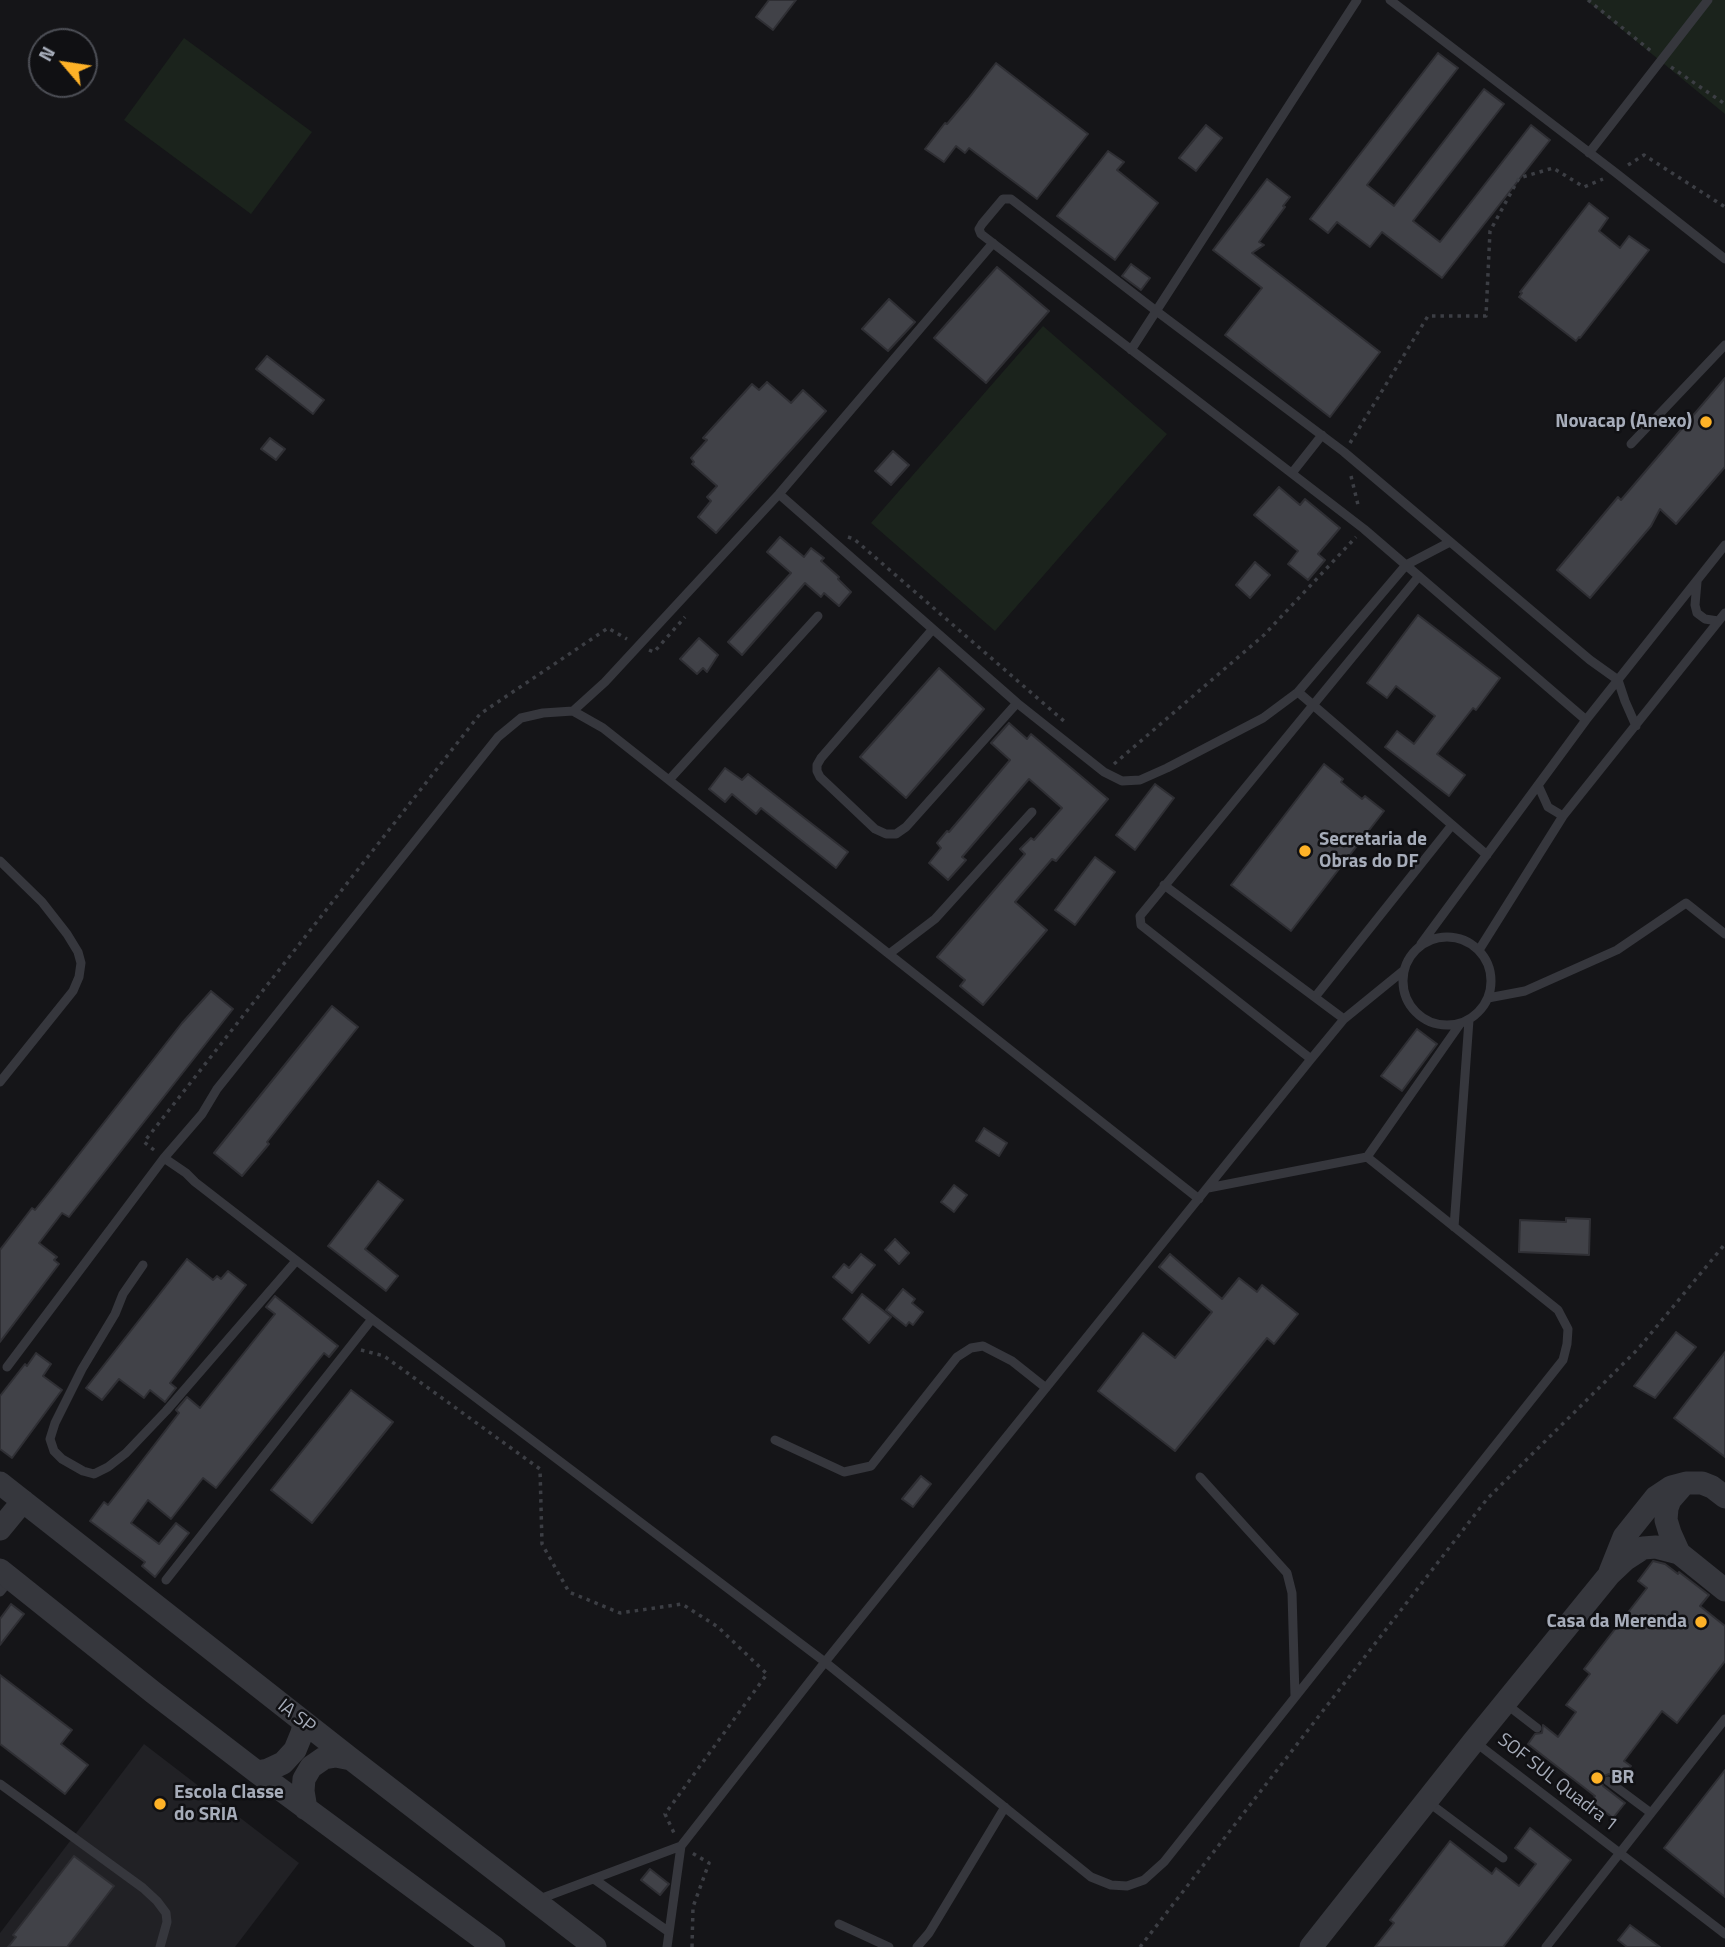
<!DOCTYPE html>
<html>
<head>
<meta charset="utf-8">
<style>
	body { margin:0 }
	#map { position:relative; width:1725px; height:1947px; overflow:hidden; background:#151518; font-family:"Titillium Web",sans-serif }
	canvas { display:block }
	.north { position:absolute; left:28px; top:28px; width:70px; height:70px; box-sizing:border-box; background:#101013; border:2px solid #4c4e55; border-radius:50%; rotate:299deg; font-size:19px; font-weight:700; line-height:28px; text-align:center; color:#a6acb9 }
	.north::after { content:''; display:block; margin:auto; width:24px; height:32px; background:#feb227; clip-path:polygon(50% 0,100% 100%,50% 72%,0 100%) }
</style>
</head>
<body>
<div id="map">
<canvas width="1725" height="1947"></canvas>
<div class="north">N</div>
</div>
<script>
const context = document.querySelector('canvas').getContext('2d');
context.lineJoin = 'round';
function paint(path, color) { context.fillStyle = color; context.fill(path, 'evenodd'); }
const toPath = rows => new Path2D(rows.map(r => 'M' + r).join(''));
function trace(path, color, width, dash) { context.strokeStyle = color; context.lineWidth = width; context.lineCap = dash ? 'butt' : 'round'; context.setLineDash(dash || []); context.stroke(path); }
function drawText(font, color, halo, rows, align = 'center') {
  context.font = font + ' "Titillium Web",sans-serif'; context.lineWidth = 5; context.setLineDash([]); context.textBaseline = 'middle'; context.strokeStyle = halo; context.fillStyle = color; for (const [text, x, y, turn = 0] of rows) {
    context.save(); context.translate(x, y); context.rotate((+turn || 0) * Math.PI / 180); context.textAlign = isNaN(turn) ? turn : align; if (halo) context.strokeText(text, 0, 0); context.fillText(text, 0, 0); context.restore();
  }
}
paint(toPath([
	[144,1744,299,1863,235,1947,0,1947,0,1933]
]), '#212125');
paint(toPath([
	[1586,0,1725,0,1725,114],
	[184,38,312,132,251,214,124,120],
	[1043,326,1167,434,995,631,871,523]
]), '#1b231c');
const building = toPath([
	[769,0,796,0,773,30,756,17,769,0],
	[1438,53,1458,68,1367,185,1394,206,1484,89,1504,104,1413,221,1440,242,1531,125,1550,140,1442,278,1382,232,1370,247,1337,222,1328,233,1310,219,1438,53],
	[996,63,1088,134,1037,199,969,148,965,153,956,146,944,162,925,149,945,123,947,124,968,99,996,63],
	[1206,125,1222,138,1196,171,1179,158,1206,125],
	[1108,151,1124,162,1117,170,1158,203,1115,260,1057,216,1108,151],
	[1267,179,1290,197,1283,206,1285,207,1259,242,1264,245,1252,253,1380,352,1330,417,1225,335,1262,288,1213,250,1267,179],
	[1589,203,1608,218,1599,231,1620,248,1629,236,1649,250,1580,338,1579,337,1576,341,1519,297,1522,293,1520,292,1589,203],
	[1131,264,1150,278,1141,290,1122,276,1131,264],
	[997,267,1049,311,986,383,934,338,997,267],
	[889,299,915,322,888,351,862,329,889,299],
	[267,356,324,400,313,414,256,369,267,356],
	[1725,378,1725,467,1676,524,1660,509,1651,526,1590,598,1557,570,1618,497,1621,500,1725,378],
	[767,382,791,403,803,390,826,411,716,533,698,517,711,501,707,497,717,486,692,464,694,462,691,458,707,440,703,438,752,384,759,390,767,382],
	[270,438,285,449,276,460,261,449,270,438],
	[893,451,909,465,891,485,875,471,893,451],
	[1279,487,1300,505,1305,499,1340,528,1318,554,1325,560,1308,580,1288,564,1298,551,1254,515,1279,487],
	[780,537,804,557,811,548,824,558,821,561,839,577,838,579,851,592,839,606,824,593,821,597,805,583,742,655,728,642,791,573,767,552,780,537],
	[1255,562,1270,575,1250,598,1236,585,1255,562],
	[1418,615,1500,678,1476,710,1473,708,1437,754,1465,775,1449,796,1385,747,1397,731,1414,744,1435,716,1396,686,1387,698,1367,683,1418,615],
	[699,638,718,655,707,672,703,668,697,674,680,659,699,638],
	[939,668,984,709,906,798,860,757,939,668],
	[1009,723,1027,739,1031,734,1108,799,1056,861,1052,859,1015,902,1047,930,983,1005,960,986,965,980,937,957,1025,854,1020,849,1031,838,1034,840,1062,808,1029,779,962,857,966,860,948,880,929,863,941,848,937,843,947,831,949,832,1010,760,991,743,1009,723],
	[1324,764,1343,779,1341,782,1362,799,1365,796,1384,811,1291,931,1231,885,1324,764],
	[725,768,742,780,748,774,848,852,836,868,761,808,756,814,732,794,725,802,709,789,725,768],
	[1155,784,1174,798,1135,850,1116,835,1155,784],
	[1095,857,1115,872,1075,925,1055,910,1095,857],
	[211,991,233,1009,69,1217,62,1213,39,1243,57,1257,54,1260,59,1264,0,1342,0,1250,32,1208,35,1210,55,1185,182,1023,211,991],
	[332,1006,358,1027,267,1142,269,1144,242,1176,214,1153,332,1006],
	[1417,1029,1437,1044,1402,1091,1381,1076,1417,1029],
	[984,1128,1007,1143,999,1156,976,1141,984,1128],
	[378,1181,403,1200,365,1249,398,1276,386,1291,328,1246,378,1181],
	[954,1185,967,1195,954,1212,941,1202,954,1185],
	[1566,1218,1590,1219,1589,1255,1519,1252,1520,1220,1566,1222,1566,1218],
	[895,1239,909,1253,899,1264,885,1250,895,1239],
	[861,1254,875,1265,852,1293,833,1277,844,1264,849,1268,861,1254],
	[1170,1254,1222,1299,1239,1278,1257,1292,1262,1285,1298,1314,1274,1344,1267,1338,1175,1451,1098,1391,1143,1333,1175,1358,1212,1312,1159,1267,1170,1254],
	[187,1259,213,1280,217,1276,221,1279,228,1271,246,1285,170,1383,176,1388,165,1402,150,1390,144,1398,119,1379,102,1400,86,1388,187,1259],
	[903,1289,915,1299,912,1303,923,1312,913,1325,909,1322,906,1326,886,1310,903,1289],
	[862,1294,891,1317,869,1343,843,1319,862,1294],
	[275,1296,338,1346,329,1357,324,1353,216,1488,203,1478,171,1519,148,1500,131,1523,159,1544,176,1523,189,1533,155,1577,142,1566,145,1562,90,1521,104,1502,108,1505,179,1413,176,1410,187,1397,200,1408,275,1314,266,1307,275,1296],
	[1676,1332,1696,1347,1655,1398,1634,1386,1676,1332],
	[1725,1352,1725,1457,1674,1418,1725,1352],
	[36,1353,51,1364,43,1376,62,1390,12,1458,0,1449,0,1396,25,1364,27,1366,36,1353],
	[351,1390,393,1422,312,1523,271,1490,351,1390],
	[921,1476,931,1484,913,1507,902,1499,921,1476],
	[1653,1561,1665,1564,1678,1574,1679,1572,1709,1595,1700,1606,1725,1626,1725,1661,1677,1723,1662,1711,1624,1761,1631,1766,1619,1781,1609,1774,1602,1777,1601,1781,1603,1786,1625,1803,1613,1818,1591,1801,1595,1796,1528,1744,1535,1734,1542,1733,1543,1725,1558,1737,1576,1712,1566,1705,1590,1674,1584,1669,1647,1588,1638,1581,1653,1561],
	[11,1604,24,1614,0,1645,0,1619,11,1604],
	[0,1675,72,1730,61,1744,88,1765,65,1794,0,1744,0,1675],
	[1725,1770,1725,1897,1664,1848,1725,1770],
	[1530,1828,1571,1860,1503,1947,1375,1947,1394,1923,1390,1920,1450,1841,1492,1874,1496,1868,1519,1886,1536,1864,1515,1848,1530,1828],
	[74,1856,114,1886,67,1947,8,1947,16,1937,13,1935,74,1856],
	[650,1869,669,1884,660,1895,641,1880,650,1869],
	[1630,1925,1660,1947,1627,1947,1618,1940,1630,1925]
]);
paint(building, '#414248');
trace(building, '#2f2f34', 2);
trace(toPath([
	[1588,0,1651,51],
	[1671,67,1725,104],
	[1628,165,1644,155,1725,207],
	[1350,443,1428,316,1486,316,1490,231,1519,178,1553,168,1584,187,1603,179],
	[1351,476,1359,509],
	[848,537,854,539,1065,722],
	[649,650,654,652,685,617],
	[1114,764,1264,635,1356,537],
	[154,1150,144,1142,480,714,608,628,627,639],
	[361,1350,384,1356,540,1469,542,1544,569,1592,620,1613,682,1604,718,1627,767,1674,665,1814,675,1835],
	[692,1947,693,1907,709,1863,692,1853],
	[1140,1947,1487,1499,1638,1349,1725,1244]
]), '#3c3e44', 3.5, [3.5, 5]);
trace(toPath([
	[1390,0,1616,173,1725,259],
	[1589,153,1708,0],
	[1131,350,1357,0],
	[1631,444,1725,345],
	[1292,473,1322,435],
	[779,494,1017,703,1104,772,1122,781,1140,780,1167,768,1263,718,1298,692,1487,855],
	[1697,582,1695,605,1697,613,1705,619,1718,621],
	[932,630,821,758,817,765,817,771,820,777,875,829,886,834,896,834,906,827,1017,703],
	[1298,692,1406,565,1450,542],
	[573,711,605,682,779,494,993,243],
	[1586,720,1364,529,981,234,979,229,982,224,1003,199,1011,199,1155,310,1344,452,1590,660,1618,680,1625,701,1636,726],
	[669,780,818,616],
	[1538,785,1548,807,1563,816],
	[0,861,42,902,67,934,78,952,81,963,79,977,73,991,0,1082],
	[1164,885,1344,1019],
	'1403 981a44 44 0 1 1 88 0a44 44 0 1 1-88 0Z',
	[1421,944,1586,720,1725,545],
	[1479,950,1563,816,1725,613],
	[889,954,935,919,1032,812],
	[1315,997,1452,825],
	[1488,998,1525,991,1617,950,1686,903,1725,934],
	[1311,1059,1141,925,1140,916,1419,576],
	[1208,1188,1367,1157,1460,1024],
	[1199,1199,603,728,573,711,543,713,521,718,498,737,217,1089,202,1114,164,1158,186,1173,195,1182,372,1319,825,1662,1091,1877,1111,1885,1127,1886,1144,1880,1164,1862,1563,1360,1567,1344,1568,1329,1558,1310,1367,1157],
	[1454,1227,1469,1020],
	[143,1265,123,1294,115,1314,82,1369,55,1423,50,1439,54,1451,62,1459,83,1471,94,1474,108,1467,126,1453,166,1411,296,1261],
	[7,1367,164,1158],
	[775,1440,844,1472,871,1466,957,1357,971,1348,983,1346,1012,1361,1046,1388],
	[1200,1477,1287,1573,1292,1593,1295,1696],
	[166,1580,372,1319],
	[0,1592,10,1580],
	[1506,1704,1537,1728],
	[1475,1742,1725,1934],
	[1608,1781,1651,1813],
	[0,1784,143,1888,157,1901,166,1913,167,1922,160,1947],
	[1428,1802,1503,1858],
	[594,1879,669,1932],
	[537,1900,681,1846,825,1662,1311,1059,1344,1019,1403,971],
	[839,1924,889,1947],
	[667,1947,681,1846],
	[917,1947,929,1933,1005,1807],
	[1546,1947,1725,1719]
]), '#36373d', 9);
trace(toPath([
	[0,1483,351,1759,595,1947],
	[0,1529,23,1501],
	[1679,1553,1670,1533,1666,1520,1667,1508,1670,1500,1684,1484],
	[0,1570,154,1693,257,1772,494,1947],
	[1610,1572,1624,1537,1656,1497,1671,1487,1686,1483,1702,1483,1712,1487,1725,1497],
	[257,1772,268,1770,283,1763,295,1750,302,1733,304,1723],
	[306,1809,303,1791,304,1779,311,1767,324,1758,336,1756,351,1759],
	[1311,1947,1474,1741,1609,1575,1626,1559,1643,1548,1656,1547,1679,1553,1725,1590]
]), '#36373d', 23);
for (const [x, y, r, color] of [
	[1706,422,7,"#feb227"],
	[1305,851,7,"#feb227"],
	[1701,1622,7,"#feb227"],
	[1597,1778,7,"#feb227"],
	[160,1804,7,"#feb227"]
]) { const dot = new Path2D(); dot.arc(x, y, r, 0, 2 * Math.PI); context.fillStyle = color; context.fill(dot); trace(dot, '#101013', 2.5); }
drawText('bold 19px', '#a6acb9', '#101013', [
	["Novacap (Anexo)",1692,422,"right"],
	["Secretaria de",1319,840],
	["Obras do DF",1319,862],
	["Casa da Merenda",1687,1622,"right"],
	["BR",1611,1778],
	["Escola Classe",174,1793],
	["do SRIA",174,1815]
], 'left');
drawText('19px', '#a6acb9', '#101013', [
	["IA SP",296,1717,38],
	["SOF SUL Quadra 1",1557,1783,38]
]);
</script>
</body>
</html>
